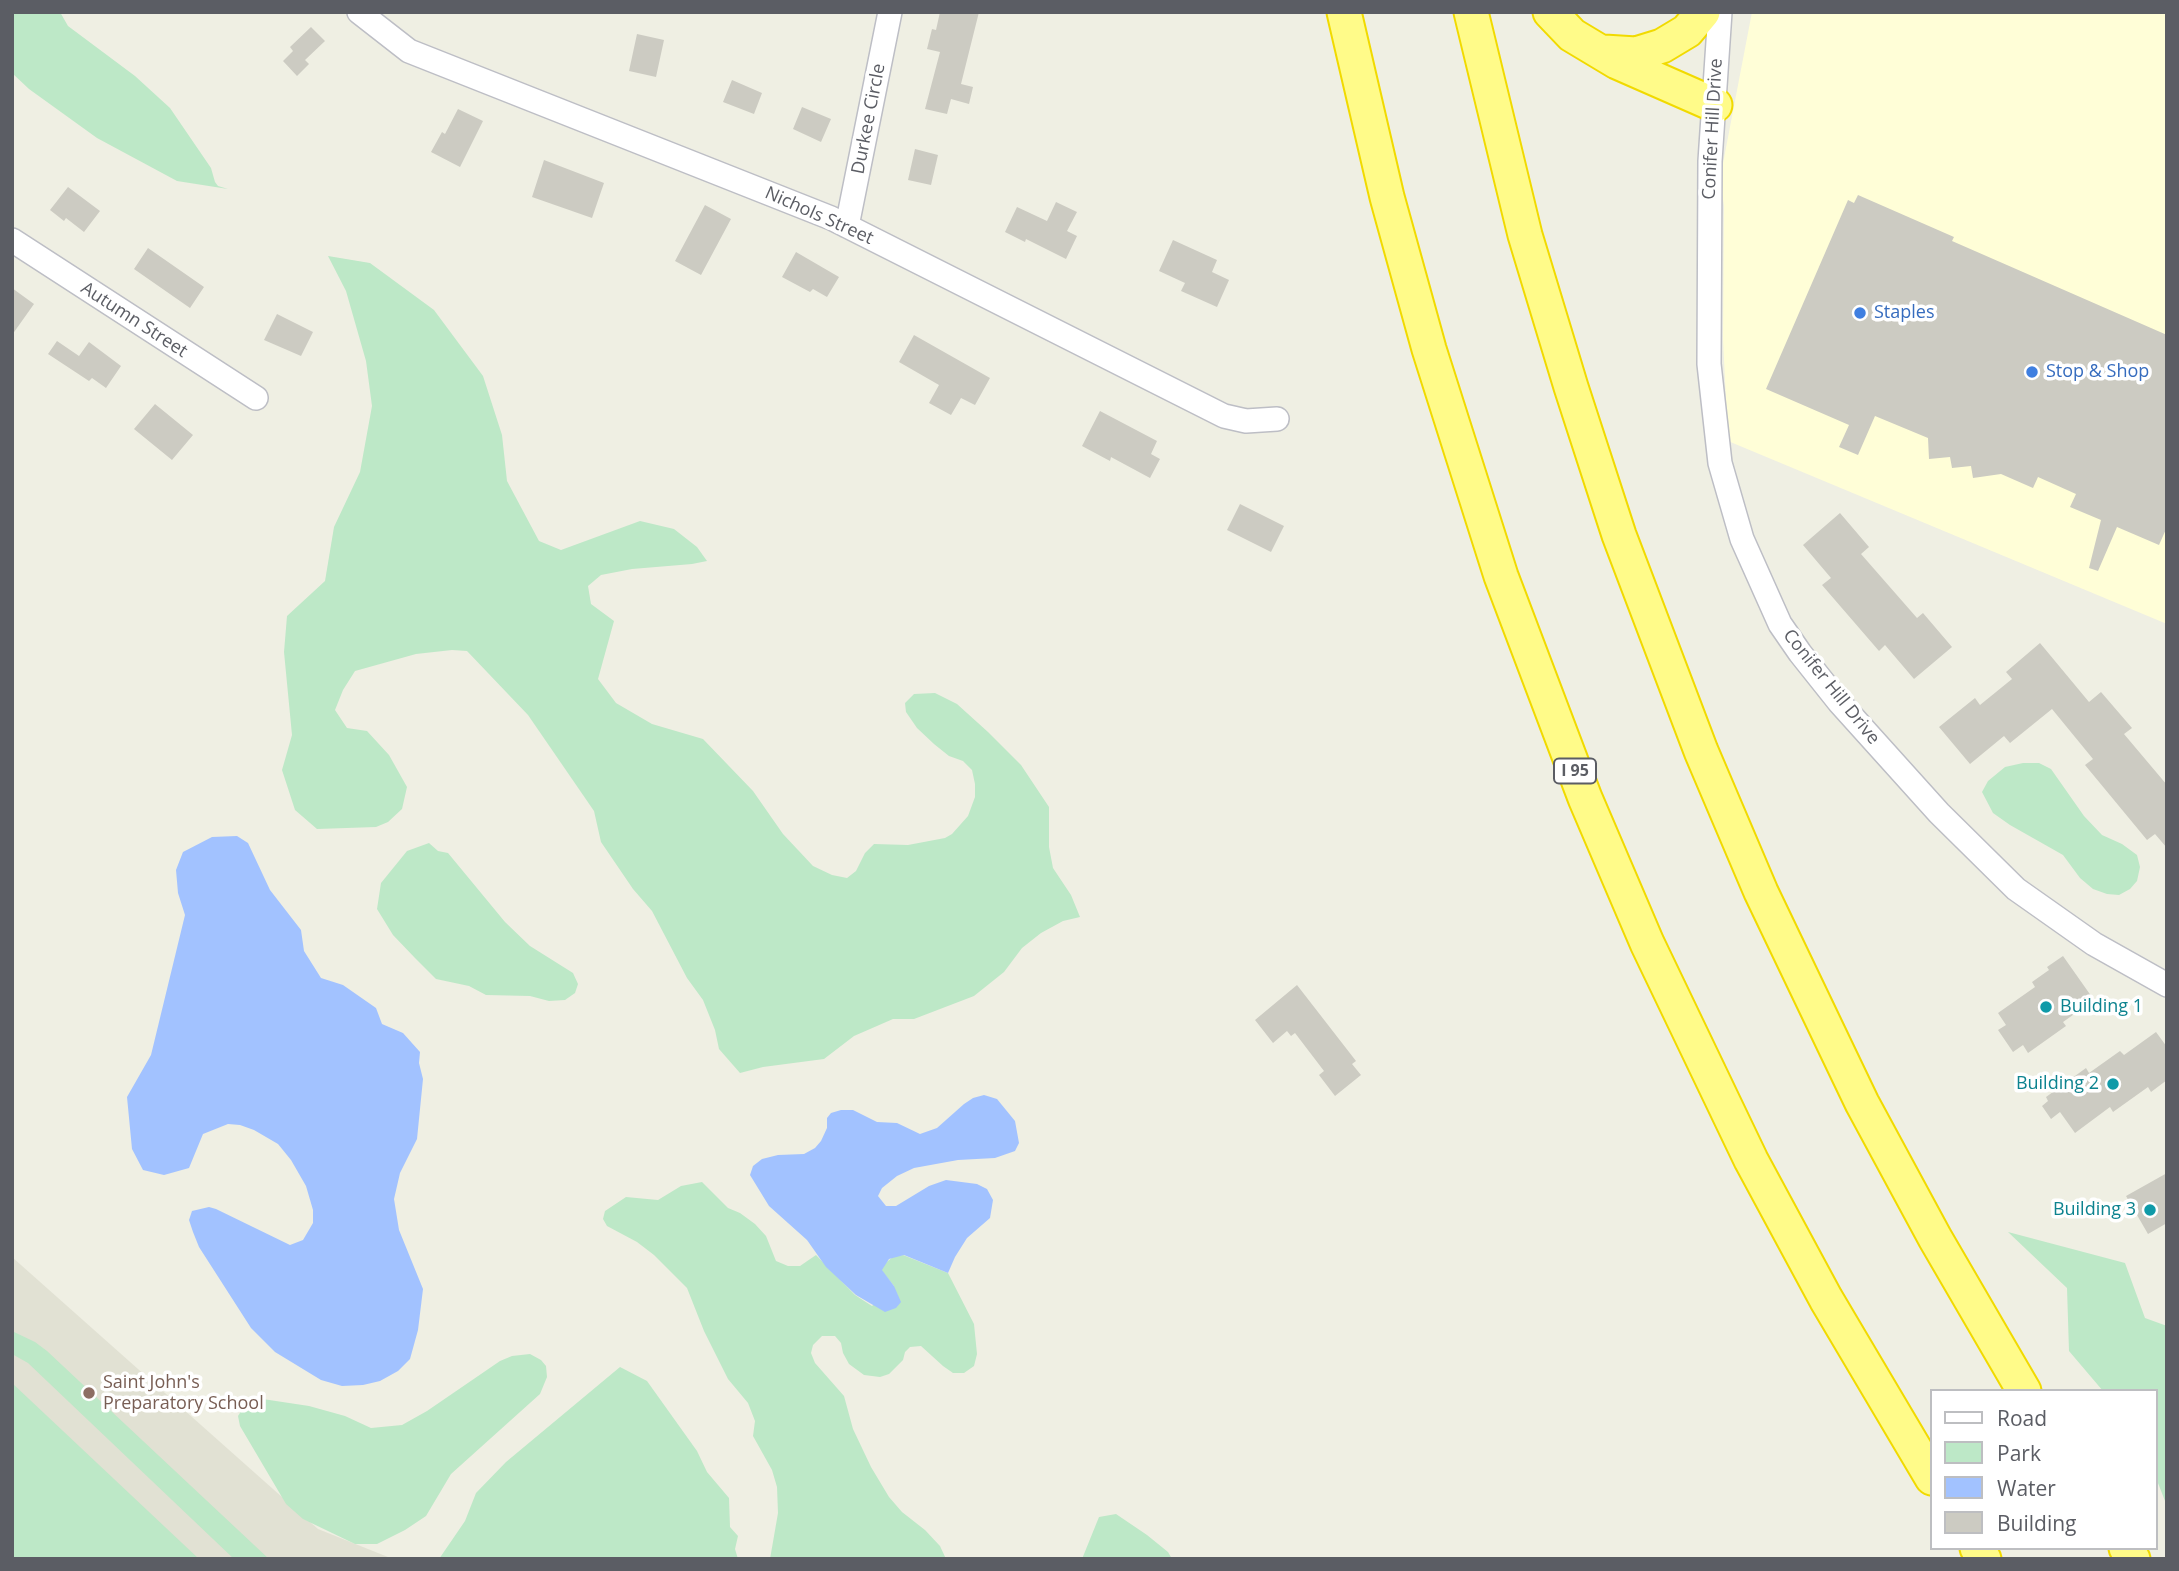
<!DOCTYPE html>
<html>
<head>
<meta charset="utf-8">
<style>
	body { margin:0 }
	#map { position:relative; width:2179px; height:1571px; overflow:hidden; background:#efefe3; font-family:"Open Sans",sans-serif }
	canvas { display:block }
	.frame { position:absolute; inset:0; border:14px solid #5b5d64; pointer-events:none }
	.legend { position:absolute; left:1930px; top:1389px; width:228px; height:161px; box-sizing:border-box; background:#fff; border:2px solid #bdbec1; margin:0; padding:9px 12px; list-style:none; font-size:21px; color:#5b5d64 }
	.legend li { display:flex; align-items:center; gap:14px; height:35px }
	.legend b { width:35px; border:2px solid #bdbec1 }
</style>
</head>
<body>
<div id="map">
<canvas width="2179" height="1571"></canvas>
<div class="frame"></div>
<ul class="legend">
<li><b style="height:9px;background:#fff"></b>Road</li>
<li><b style="height:19px;background:#bde8c7"></b>Park</li>
<li><b style="height:19px;background:#a2c2ff"></b>Water</li>
<li><b style="height:19px;background:#cccbc2"></b>Building</li>
</ul>
</div>
<script>
const context = document.querySelector('canvas').getContext('2d');
context.lineJoin = 'round';
function paint(path, color) { context.fillStyle = color; context.fill(path, 'evenodd'); }
const toPath = rows => new Path2D(rows.map(r => 'M' + r).join(''));
function trace(path, color, width, dash) { context.strokeStyle = color; context.lineWidth = width; context.lineCap = dash ? 'butt' : 'round'; context.setLineDash(dash || []); context.stroke(path); }
function drawText(font, color, halo, rows, align = 'center') {
  context.font = font + ' "Open Sans",sans-serif'; context.lineWidth = 7; context.setLineDash([]); context.textBaseline = 'middle'; context.strokeStyle = halo; context.fillStyle = color; for (const [text, x, y, turn = 0] of rows) {
    context.save(); context.translate(x, y); context.rotate((+turn || 0) * Math.PI / 180); context.textAlign = isNaN(turn) ? turn : align; if (halo) context.strokeText(text, 0, 0); context.fillText(text, 0, 0); context.restore();
  }
}
paint(toPath([
	[1752,12,2167,12,2167,624,1728,441,1723,339,1724,206,1720,179]
]), '#fffed7');
paint(toPath([
	[12,1257,318,1529,393,1559,12,1559]
]), '#e1e1d3');
paint(toPath([
	[12,12,60,12,68,26,135,76,170,108,211,168,215,182,218,186,228,189,177,181,97,138,29,89,12,73],
	[328,256,370,263,434,310,483,376,502,435,507,481,539,541,561,550,640,521,674,529,697,547,707,561,692,564,632,569,601,575,588,586,591,604,614,621,598,679,616,703,652,724,703,739,753,791,783,834,813,866,832,875,847,878,856,871,865,853,874,844,908,845,945,838,952,834,968,816,975,797,975,784,972,770,963,761,949,756,934,744,917,728,906,712,905,703,914,694,935,693,957,704,988,732,1021,765,1049,807,1049,847,1053,868,1071,895,1080,917,1063,921,1041,933,1022,948,1004,972,974,996,914,1019,893,1019,854,1036,824,1059,763,1067,740,1073,719,1049,715,1030,703,1000,687,978,652,911,633,889,601,842,594,811,528,715,467,651,452,650,416,654,355,671,343,690,335,710,347,728,367,731,389,755,407,787,402,809,388,822,376,827,317,829,295,810,282,770,292,735,284,652,287,616,325,581,334,527,360,472,372,406,366,361,346,291],
	[2023,763,2039,763,2051,769,2084,816,2102,835,2122,844,2137,855,2140,867,2137,881,2130,889,2119,895,2107,894,2093,889,2080,878,2063,855,2010,825,1993,813,1982,792,1988,781,2005,767],
	[429,843,438,851,448,853,505,922,530,946,573,973,578,984,575,993,565,1000,549,1001,530,996,486,995,469,986,436,979,415,958,393,935,377,909,381,883,407,851],
	[702,1182,728,1208,740,1213,755,1224,766,1236,776,1261,788,1266,800,1266,816,1255,855,1295,872,1306,894,1286,881,1270,883,1265,894,1256,903,1255,948,1273,974,1324,977,1354,974,1366,964,1373,953,1373,943,1366,921,1346,910,1347,905,1352,903,1360,889,1374,880,1377,864,1375,849,1364,843,1353,841,1343,835,1336,822,1336,813,1345,811,1353,815,1363,844,1396,853,1429,871,1467,889,1497,902,1512,925,1530,940,1546,946,1559,770,1559,778,1513,777,1487,772,1470,753,1436,755,1421,748,1403,728,1379,704,1331,687,1288,654,1255,637,1242,607,1226,603,1219,605,1211,626,1197,658,1200,681,1186],
	[2008,1232,2125,1263,2145,1318,2167,1326,2167,1506,2156,1478,2156,1391,2103,1391,2069,1351,2067,1288],
	[12,1331,35,1342,47,1351,269,1559,234,1559,28,1363,12,1354],
	[530,1354,541,1360,546,1366,547,1377,540,1394,451,1474,426,1516,405,1530,377,1544,355,1544,303,1519,286,1504,240,1426,238,1416,245,1405,256,1398,309,1406,345,1416,371,1428,402,1425,427,1411,500,1361,512,1356],
	[620,1367,647,1381,697,1451,707,1472,729,1498,730,1527,738,1536,735,1549,738,1559,439,1559,465,1521,476,1493,506,1462],
	[12,1383,199,1559,12,1559],
	[1116,1514,1147,1535,1168,1552,1172,1559,1082,1559,1099,1517]
]), '#bde8c7');
paint(toPath([
	[237,836,248,843,270,890,301,930,304,951,321,978,343,985,376,1008,382,1024,403,1033,420,1052,419,1063,423,1079,417,1139,400,1173,394,1199,399,1230,423,1289,418,1330,410,1359,398,1371,380,1381,363,1385,342,1386,321,1380,275,1352,251,1328,199,1247,193,1232,189,1220,192,1211,209,1207,216,1209,290,1245,303,1240,313,1223,313,1210,306,1186,291,1160,278,1144,254,1130,240,1125,228,1124,203,1134,189,1168,164,1175,143,1170,132,1149,127,1097,151,1055,185,915,178,893,176,870,183,852,212,837],
	[984,1095,997,1099,1015,1121,1019,1143,1015,1151,995,1158,958,1160,914,1168,897,1176,882,1188,878,1196,886,1206,896,1206,929,1186,946,1180,977,1184,987,1189,993,1200,990,1218,967,1238,955,1257,948,1273,904,1255,889,1259,882,1270,894,1286,901,1302,896,1308,885,1312,856,1295,826,1267,807,1240,769,1206,750,1175,753,1166,762,1159,778,1155,804,1154,815,1148,821,1141,827,1128,827,1118,831,1113,841,1110,853,1110,877,1122,897,1123,920,1134,937,1128,964,1104,973,1098]
]), '#a2c2ff');
paint(toPath([
	[940,12,979,12,961,84,973,87,969,104,951,99,947,114,925,109,940,52,927,49,932,29,936,30],
	[311,27,325,41,305,60,309,64,297,76,283,61,293,51,290,47],
	[637,34,664,40,656,77,629,71],
	[732,80,762,93,754,114,723,102],
	[802,107,831,119,821,142,793,129],
	[458,109,483,121,460,167,431,152,442,132,445,134],
	[915,149,938,155,931,185,908,180],
	[544,160,604,183,592,218,532,197],
	[68,187,100,211,84,232,66,218,64,221,50,210],
	[1858,195,1954,237,1952,241,2167,335,2167,527,2159,545,2117,527,2098,571,2089,568,2101,520,2070,507,2076,494,2038,477,2033,488,2001,474,1973,478,1971,466,1952,468,1950,457,1929,459,1928,438,1875,416,1858,455,1839,447,1849,425,1766,389,1848,200,1854,203],
	[1056,202,1077,212,1067,231,1077,236,1066,259,1026,239,1025,242,1005,232,1017,207,1047,221],
	[705,205,731,219,701,275,675,261],
	[1173,240,1217,260,1212,272,1229,280,1217,307,1181,291,1185,283,1159,271],
	[148,248,204,287,190,308,134,269],
	[796,252,839,277,827,297,813,289,810,292,782,277],
	[12,288,34,304,12,335],
	[277,314,313,332,301,356,264,340],
	[914,335,990,378,975,405,961,398,951,415,929,403,939,385,899,362],
	[57,341,79,356,89,342,121,366,106,388,92,378,89,381,48,354],
	[155,404,193,435,172,460,134,429],
	[1100,411,1157,441,1151,454,1160,459,1150,478,1111,457,1110,461,1082,446],
	[1240,504,1284,526,1271,552,1227,530],
	[1840,513,1869,547,1861,554,1917,618,1923,613,1952,647,1914,679,1885,645,1879,651,1822,585,1831,578,1803,545],
	[2040,643,2089,702,2101,692,2132,728,2124,734,2167,785,2167,848,2155,834,2147,840,2085,765,2093,759,2052,709,2010,743,2004,736,1970,764,1939,727,1975,698,1980,705,2012,679,2006,672],
	[2063,956,2094,1000,2063,1022,2066,1026,2028,1053,2023,1045,2013,1052,1998,1030,2006,1025,1998,1013,2035,987,2032,982,2049,970,2047,967],
	[1297,985,1356,1061,1352,1064,1361,1075,1335,1096,1319,1075,1324,1071,1295,1033,1291,1036,1287,1031,1273,1043,1255,1020],
	[2156,1032,2167,1047,2167,1080,2151,1092,2148,1087,2113,1112,2110,1107,2075,1133,2060,1112,2051,1119,2042,1106,2048,1101,2046,1097,2086,1068,2089,1073,2120,1051,2124,1055],
	[2167,1173,2167,1223,2148,1234,2126,1196]
]), '#cccbc2');
const minor = toPath([
	[359,12,409,51,831,218,1224,416,1246,421,1277,419],
	[1720,12,1710,161,1709,364,1720,463,1742,539,1780,624,1800,653,1839,702,1939,813,2016,889,2094,944,2167,985],
	[847,226,890,12],
	[12,240,256,398]
]);
const highway = toPath([
	[1344,12,1387,197,1429,349,1501,576,1585,798,1647,943,1751,1160,1826,1299,1932,1478],
	[1471,12,1525,235,1571,387,1619,535,1701,751,1761,892,1862,1103,1935,1238,2024,1391],
	[1550,12,1572,35,1617,62,1715,105],
	[1604,52,1636,54,1662,46,1687,31,1703,12],
	[1977,1548,1984,1559],
	[2126,1548,2133,1559]
]);
trace(minor, '#bdbec5', 26);
trace(highway, '#f1da00', 37);
trace(minor, '#fff', 23);
trace(highway, '#fffb89', 33);
for (const [x, y, r, color] of [
	[1860,313,7,"#3f7fe0"],
	[2032,372,7,"#3f7fe0"],
	[2046,1007,7,"#0f9aa8"],
	[2113,1084,7,"#0f9aa8"],
	[2150,1210,7,"#0f9aa8"],
	[89,1393,7,"#8d6e63"]
]) { const dot = new Path2D(); dot.arc(x, y, r, 0, 2 * Math.PI); context.fillStyle = color; context.fill(dot); trace(dot, '#fff', 2.5); }
for (const [x, y, w] of [
	[1575,771,42]
]) { const box = new Path2D(); box.roundRect(x - w / 2, y - 12.5, w, 25, 5); context.fillStyle = '#fff'; context.fill(box); trace(box, '#5b5d64', 2); }
drawText('bold 16px', '#5b5d64', null, [
	["I 95",1575,771]
]);
drawText('18px', '#5b5d64', '#fff', [
	["Durkee Circle",869,119,-79],
	["Conifer Hill Drive",1713,129,-87],
	["Nichols Street",819,216,24],
	["Autumn Street",134,320,33],
	["Conifer Hill Drive",1831,687,51]
]);
drawText('18px', '#366cbe', '#fff', [
	["Staples",1874,313],
	["Stop & Shop",2046,372]
], 'left');
drawText('18px', '#0d838f', '#fff', [
	["Building 1",2060,1007,"left"],
	["Building 2",2099,1084],
	["Building 3",2136,1210]
], 'right');
drawText('18px', '#785e54', '#fff', [
	["Saint John's",103,1383],
	["Preparatory School",103,1404]
], 'left');
</script>
</body>
</html>
